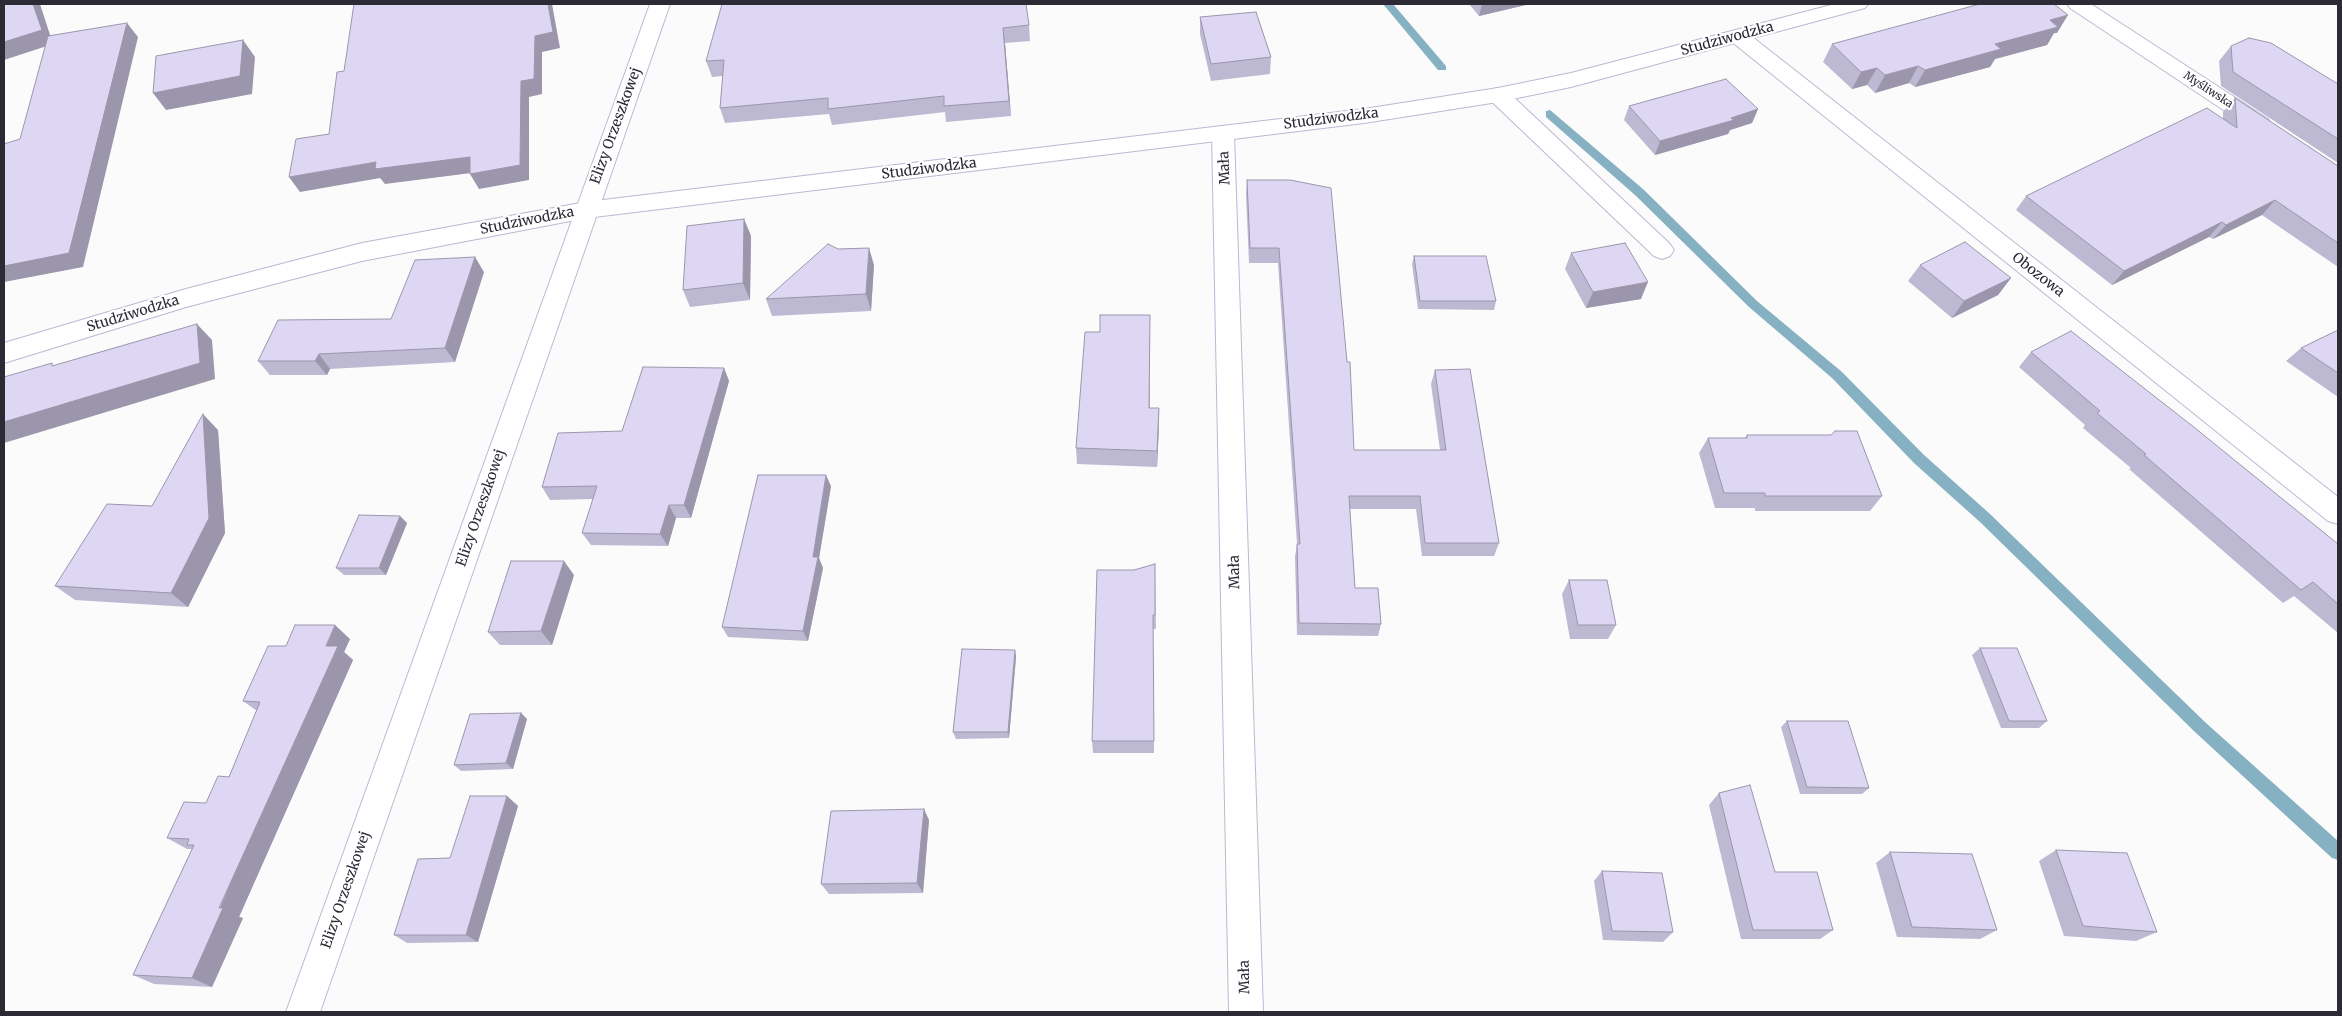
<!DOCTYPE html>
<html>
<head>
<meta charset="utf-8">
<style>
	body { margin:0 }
	#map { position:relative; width:2342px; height:1016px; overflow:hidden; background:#fbfbfb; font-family:Merriweather,serif }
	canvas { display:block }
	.frame { position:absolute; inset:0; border:5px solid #2c2a35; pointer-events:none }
</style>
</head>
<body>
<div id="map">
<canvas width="2342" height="1016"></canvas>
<div class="frame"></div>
</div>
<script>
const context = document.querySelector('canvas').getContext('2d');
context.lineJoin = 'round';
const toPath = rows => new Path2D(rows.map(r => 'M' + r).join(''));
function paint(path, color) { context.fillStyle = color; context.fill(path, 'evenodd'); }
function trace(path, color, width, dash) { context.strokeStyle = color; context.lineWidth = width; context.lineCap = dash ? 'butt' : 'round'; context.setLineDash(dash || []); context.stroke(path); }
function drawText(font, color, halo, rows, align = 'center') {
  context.font = font + ' Merriweather,serif'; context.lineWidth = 4.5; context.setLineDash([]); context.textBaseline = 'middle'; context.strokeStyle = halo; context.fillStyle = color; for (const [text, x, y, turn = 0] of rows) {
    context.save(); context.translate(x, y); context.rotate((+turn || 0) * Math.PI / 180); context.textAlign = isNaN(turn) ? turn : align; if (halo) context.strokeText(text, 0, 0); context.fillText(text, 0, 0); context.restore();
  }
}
paint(toPath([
	[1383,4,1393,4,1446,66,1446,70,1438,70,1383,4],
	[1550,110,1643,189,1757,301,1842,372,1924,455,1990,514,2206,723,2338,841,2338,860,2332,858,2196,733,1980,522,1914,463,1832,378,1749,307,1635,195,1546,117,1546,111,1550,110]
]), '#86b1c2');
const minor = toPath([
	[650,4,670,4,320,1012,286,1012,650,4],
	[2067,4,2091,4,2268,119,2271,124,2268,129,2260,131,2252,129,2070,8,2067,4],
	[1739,30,1746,32,2338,497,2338,524,2328,521,1732,42,1729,37,1732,32,1739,30],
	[1498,88,1506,90,1670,244,1674,250,1670,256,1662,259,1654,256,1490,100,1487,95,1490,90,1498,88],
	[1223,126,1231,128,1234,133,1263,1012,1229,1012,1212,133,1215,128,1223,126]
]);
const tertiary = toPath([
	[1835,4,1868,4,1865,8,1571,87,1498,102,1364,123,586,218,362,261,186,307,4,363,4,343,186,289,362,243,586,202,1364,109,1498,88,1571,73,1835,4]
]);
trace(minor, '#bdb7d3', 2);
trace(tertiary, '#bdb7d3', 2);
paint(minor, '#fff');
paint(tertiary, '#fff');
paint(toPath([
	[1469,4,1530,4,1479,16],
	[1200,17,1271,57,1270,74,1211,81,1200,34],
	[1029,25,1030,41,1005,43,1011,116,946,122,945,112,832,125,829,114,725,123,720,108,723,76,712,77,706,61],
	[2054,33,2047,45,1995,59,1990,67,1915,87,1909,83,1875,93,1867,85,1852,89,1823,62,1832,44,2057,33],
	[2231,46,2338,84,2338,163,2221,86,2219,61],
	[2235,98,2338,166,2338,267,2262,215,2213,239,2209,237,2112,285,2016,210,2026,196,2223,119,2223,112],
	[1629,106,1758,109,1752,123,1730,130,1728,134,1655,155,1624,120],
	[1247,180,1290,180,1354,450,1440,450,1431,384,1435,370,1499,543,1494,556,1422,556,1416,509,1350,509,1355,588,1381,624,1378,636,1297,635,1295,557,1297,544,1278,263,1249,263,1246,195],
	[744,219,751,236,750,300,690,307,683,290],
	[838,249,874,265,871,311,772,316,766,299],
	[1571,253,1641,299,1586,308,1565,269],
	[1414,256,1496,301,1494,310,1418,309,1412,264],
	[1920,265,2011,278,1998,295,1952,318,1908,281],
	[484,272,455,362,330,369,327,375,270,375,258,361,391,319],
	[2338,330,2338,397,2286,361,2301,348],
	[1150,331,1150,408,1159,408,1159,424,1157,467,1077,464,1076,448],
	[2031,352,2338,544,2338,633,2294,596,2283,603,2129,469,2131,468,2083,428,2085,425,2019,367],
	[724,368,729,381,691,518,676,518,668,546,591,545,582,533,593,499,550,500,542,487],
	[218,430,225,533,188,607,75,600,55,586,152,506],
	[1747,435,1882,496,1870,511,1755,511,1755,508,1715,508,1699,453,1708,438,1745,438],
	[831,486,819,558,823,568,808,641,728,637,722,627],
	[400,516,407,523,386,575,344,575,336,568],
	[1155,564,1156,629,1153,629,1154,753,1093,753,1092,741,1134,570],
	[574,575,552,645,500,645,488,632],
	[1569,580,1616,625,1608,639,1570,639,1562,594],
	[350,639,344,652,353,660,239,917,243,918,212,987,154,984,133,975,192,849,187,849,167,838,206,803,229,777,257,711,243,701,286,646],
	[1980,648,2047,721,2039,728,2001,728,1972,655],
	[1015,650,1016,657,1009,738,956,739,953,732],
	[521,713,527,719,513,769,461,771,454,765],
	[1787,721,1869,788,1862,794,1800,794,1781,727],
	[1719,793,1775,872,1833,930,1820,939,1741,939,1709,805],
	[507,796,518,806,478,942,407,943,394,935,450,858],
	[929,820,923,893,829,894,821,884],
	[2056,850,2157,932,2136,941,2064,936,2039,861],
	[1890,852,1997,930,1980,939,1897,937,1876,863],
	[1602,871,1673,932,1663,942,1603,940,1594,881]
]), '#beb9d2');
paint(toPath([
	[33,4,40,4,53,44,4,60,4,42],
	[548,4,552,4,560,48,542,52,542,94,529,97,529,180,479,189,470,174,521,81,535,36],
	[1482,4,1530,4,1479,16],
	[2068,15,2057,33,2054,33,2047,45,1995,59,1990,67,1915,87,1925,70,1995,44,2050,20],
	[127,23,138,37,83,267,4,282,4,266],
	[1003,28,1005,43,1011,116,1009,101],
	[243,40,255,57,252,94,166,110,153,93],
	[1918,66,1909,83,1875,93,1885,75],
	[1877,68,1867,85,1852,89,1861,72],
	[1758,109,1752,123,1730,130,1728,134,1655,155,1660,141],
	[470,157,479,172,385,184,380,178,300,192,289,177,376,162],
	[2275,200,2262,215,2213,239,2226,225],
	[744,219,751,236,750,300,743,283],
	[2222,222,2209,237,2112,285,2124,271],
	[869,248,874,265,871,311,866,294],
	[475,257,484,272,455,362,445,348],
	[2011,278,1998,295,1952,318,1964,301],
	[1648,282,1641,299,1586,308,1593,292],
	[197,324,212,340,215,379,4,443,4,422],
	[319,354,330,369,327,375,315,361],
	[724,368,729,381,691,518,684,505],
	[1159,408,1159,424,1157,467,1157,451],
	[203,414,218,430,225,533,188,607,171,593],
	[826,475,831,486,819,558,823,568,808,641,803,631,813,557],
	[669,505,676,518,668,546,660,534],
	[400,516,407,523,386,575,379,568],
	[564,561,574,575,552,645,541,631],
	[335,625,350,639,344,652,353,660,239,917,243,918,212,987,192,978],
	[1015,650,1016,657,1009,738,1008,732],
	[521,713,527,719,513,769,506,763],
	[507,796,518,806,478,942,466,935],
	[924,809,929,820,923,893,917,883]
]), '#9b96ab');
const building = toPath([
	[4,4,33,4,42,30,4,42,4,4],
	[354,4,548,4,553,32,535,36,534,79,521,81,520,165,470,174,470,157,375,169,376,162,289,177,296,139,329,134,337,72,344,71,354,4],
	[722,4,1026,4,1029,25,1003,28,1009,101,944,106,944,96,828,109,828,98,720,108,724,60,706,61,722,4],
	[1980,4,2054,4,2068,15,2050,20,2058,27,1995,44,2001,49,1925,70,1918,66,1885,75,1877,68,1861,72,1832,44,1980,4],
	[1256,12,1271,57,1211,64,1200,17,1256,12],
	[127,23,69,253,4,266,4,144,20,139,48,36,127,23],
	[2249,38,2271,43,2338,84,2338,139,2233,72,2231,46,2249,38],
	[243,40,240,76,153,93,156,56,243,40],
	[1726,79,1758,109,1731,118,1734,120,1660,141,1629,106,1726,79],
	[2235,98,2338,166,2338,243,2275,200,2226,225,2222,222,2124,271,2026,196,2207,108,2237,128,2235,98],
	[1247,180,1290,180,1331,188,1347,362,1350,362,1354,450,1446,450,1435,370,1470,369,1499,543,1425,543,1420,496,1349,496,1355,588,1378,588,1381,624,1299,623,1297,544,1300,544,1279,248,1250,248,1247,180],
	[744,219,743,283,683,290,687,226,744,219],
	[1965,242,2011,278,1964,301,1920,265,1965,242],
	[1625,243,1648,282,1593,292,1571,253,1625,243],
	[828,244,838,249,869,248,866,294,766,299,828,244],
	[1414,256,1486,256,1496,301,1420,301,1414,256],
	[475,257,445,348,319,354,315,361,258,361,278,320,391,319,415,260,475,257],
	[1100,315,1150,315,1149,408,1159,408,1157,451,1076,448,1085,332,1100,332,1100,315],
	[197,324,200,363,4,422,4,377,52,363,52,366,197,324],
	[2338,330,2338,373,2301,348,2338,330],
	[2071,331,2195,428,2338,544,2338,604,2313,582,2301,590,2144,455,2146,454,2097,413,2100,411,2031,352,2071,331],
	[643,367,724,368,684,505,669,505,660,534,582,533,597,486,542,487,558,433,622,431,643,367],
	[203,414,209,518,171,593,55,586,107,504,152,506,203,414],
	[1835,431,1857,431,1882,496,1765,496,1765,493,1724,493,1708,438,1747,438,1747,435,1831,435,1835,431],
	[758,475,826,475,813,557,818,557,803,631,722,627,758,475],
	[359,515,400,516,379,568,336,568,359,515],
	[511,561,564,561,541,631,488,632,511,561],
	[1155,564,1155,615,1153,615,1154,741,1092,741,1097,570,1134,570,1155,564],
	[1569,580,1607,580,1616,625,1578,625,1569,580],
	[295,625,335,625,326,646,338,646,219,908,223,908,192,978,133,975,194,845,187,845,189,839,167,838,184,802,206,803,218,776,229,777,260,702,243,701,268,646,286,646,295,625],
	[1980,648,2017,648,2047,721,2009,721,1980,648],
	[962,649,1015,650,1008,732,953,732,962,649],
	[521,713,506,763,454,765,470,714,521,713],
	[1787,721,1848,721,1869,788,1807,787,1787,721],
	[1750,785,1775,872,1817,872,1833,930,1753,930,1719,793,1750,785],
	[470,796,507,796,466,935,394,935,418,859,450,858,470,796],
	[924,809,917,883,821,884,831,811,924,809],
	[2056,850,2127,853,2157,932,2083,926,2056,850],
	[1890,852,1972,854,1997,930,1912,927,1890,852],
	[1602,871,1662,873,1673,932,1612,931,1602,871]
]);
paint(building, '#ddd7f4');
trace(building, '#9b96ab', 1);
drawText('11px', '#2c2a35', '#fff', [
	["Myśliwska",2208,90,33]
]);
drawText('14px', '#2c2a35', '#fff', [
	["Studziwodzka",1727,39,-15],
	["Studziwodzka",1331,119,-7],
	["Elizy Orzeszkowej",616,126,-70],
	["Mała",1225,168,-92],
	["Studziwodzka",929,169,-7],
	["Studziwodzka",527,221,-11],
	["Obozowa",2038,275,38],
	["Studziwodzka",133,314,-17],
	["Elizy Orzeszkowej",481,508,-71],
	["Mała",1235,572,-91],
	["Elizy Orzeszkowej",346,890,-71],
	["Mała",1245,977,-91]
]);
</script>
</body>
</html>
